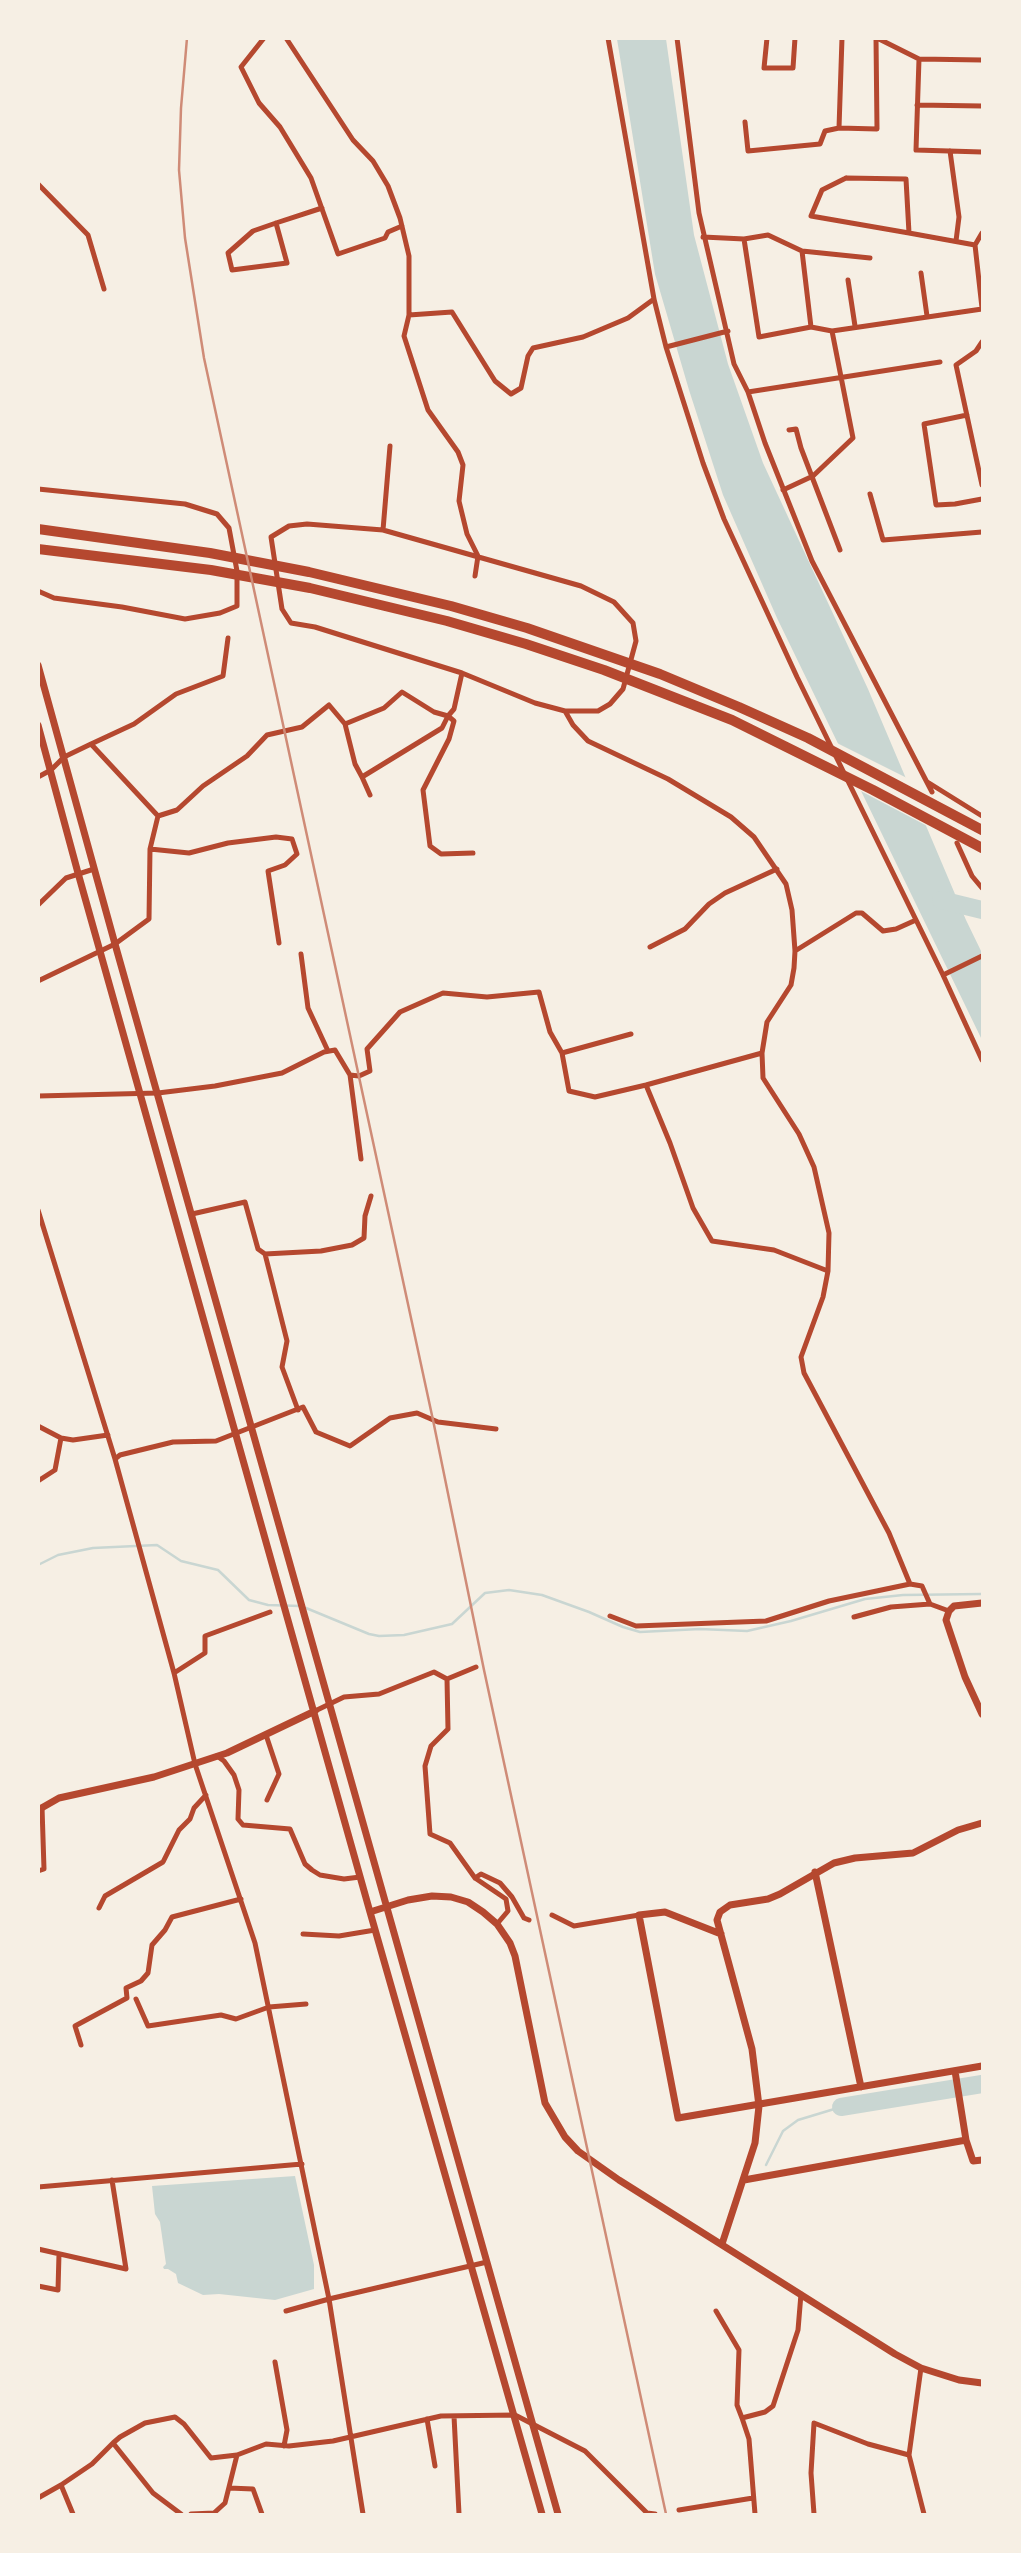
<!DOCTYPE html>
<html>
<head>
<meta charset="utf-8">
<style>
	body { margin:0 }
	#map { position:relative; width:1021px; height:2553px; overflow:hidden; background:#f6efe4; font-family:"Roboto Serif",serif }
	canvas { display:block }
	.frame { position:absolute; inset:0; border:40px solid #f6efe4; pointer-events:none }
</style>
</head>
<body>
<div id="map">
<canvas width="1021" height="2553"></canvas>
<div class="frame"></div>
</div>
<script>
const context = document.querySelector('canvas').getContext('2d');
context.lineJoin = 'round';
function paint(path, color) { context.fillStyle = color; context.fill(path, 'evenodd'); }
const toPath = rows => new Path2D(rows.map(r => 'M' + r).join(''));
function trace(path, color, width, dash) { context.strokeStyle = color; context.lineWidth = width; context.lineCap = dash ? 'butt' : 'round'; context.setLineDash(dash || []); context.stroke(path); }
paint(toPath([
	[617,39,666,39,694,235,728,364,763,463,868,689,966,920,982,953,982,1040,777,618,723,495,689,390,655,274],
	[295,2176,314,2265,314,2289,275,2300,219,2294,203,2295,178,2283,176,2274,168,2269,164,2269,163,2267,166,2264,160,2222,155,2214,152,2186]
]), '#c9d6d2');
paint(toPath([
	[833,741,911,780,931,828,857,789]
]), '#f6efe4');
trace(toPath([
	[38,1565,58,1555,93,1548,157,1545,181,1561,218,1570,249,1600,268,1605,300,1606],
	[306,1608,369,1634,379,1636,404,1635,452,1624,485,1593,509,1590,542,1595,589,1612,623,1627,640,1632,700,1629,747,1631,791,1621,865,1599,903,1595,982,1594],
	[766,2165,783,2131,798,2120,841,2107]
]), '#c9d6d2', 2.5);
trace(toPath([
	[941,900,982,910],
	[841,2107,982,2084]
]), '#c9d6d2', 18);
trace(toPath([
	[264,38,241,67,259,103,280,127,311,178,338,254,385,238,388,232,402,226],
	[286,38,353,140,373,161,388,186,400,218,409,256,409,315,404,336,428,410,458,452,463,465,459,501,467,534,478,556,475,576],
	[608,38,654,299,666,347,703,463,724,519,797,677,943,975,982,1060],
	[677,38,699,213,734,364,748,392,765,443,812,561,932,792],
	[767,38,764,68,793,68,795,38],
	[842,38,839,128,877,129,876,38],
	[877,38,919,59,982,60],
	[919,59,916,150,982,152],
	[917,105,982,106],
	[745,122,748,151,820,144,825,131,839,128],
	[950,151,959,217,956,241],
	[846,178,906,179,909,233,811,216,822,190,846,178],
	[38,184,88,235,104,289],
	[276,223,287,263,232,270,228,253,253,231,276,223,322,208],
	[909,233,975,245],
	[982,233,975,245,982,308],
	[703,237,744,239],
	[802,251,870,258],
	[921,273,927,316],
	[848,280,855,326],
	[409,315,452,312,495,381,511,394,521,388,528,356,533,348,583,337,628,318,654,299],
	[811,327,802,251,768,235,744,239,759,337,811,327,832,331],
	[982,342,976,351,956,365,982,485],
	[666,347,728,331],
	[748,392,940,362],
	[967,415,924,424,936,505,955,504,982,499],
	[789,430,796,429,801,448,840,550],
	[38,489,185,504,217,514,229,528,237,571,237,606,220,613,185,619,122,607,54,598,38,591],
	[783,490,813,476,853,438,832,331,982,309],
	[870,494,883,540,982,532],
	[307,524,383,530,581,586,614,602,633,623,636,641,623,689,610,704,598,711,565,711,535,703,462,673,315,627,291,623,282,609,271,537,289,526,307,524],
	[383,530,390,446],
	[565,711,573,725,588,741,668,779,731,817,754,837,786,884,792,910,795,951,794,968,791,985,767,1022,762,1053,763,1078,799,1134,814,1167,829,1233,828,1271,823,1297,801,1357,804,1373,889,1533,910,1584],
	[345,724,355,764,362,777,442,728,448,716,454,721,449,739,423,790,430,846,441,854,473,853],
	[91,744,134,724,176,694,223,676,228,638],
	[38,777,51,770,64,757,91,744,158,816],
	[362,777,370,795],
	[929,783,982,816],
	[957,843,972,876,982,888],
	[150,849,189,853,228,843,276,837,292,839,297,854,285,865,268,871,279,943],
	[38,905,66,878,94,869],
	[650,947,685,929,709,904,725,893,777,869],
	[795,951,856,913,862,913,883,931,896,929,916,920],
	[301,954,308,1008,328,1051],
	[943,975,982,956],
	[38,981,115,944,149,919,150,849,158,816,177,810,203,786,247,756,267,735,302,727,329,705,345,724,384,708,402,692,434,712,448,716,454,709,462,673],
	[562,1053,631,1034],
	[350,1075,361,1159],
	[646,1085,670,1143,693,1208,712,1241,774,1250,828,1271],
	[38,1096,158,1093,215,1086,282,1073,324,1052,335,1050,350,1075,359,1076,370,1071,367,1049,400,1012,443,993,487,997,539,992,550,1032,562,1053,569,1091,595,1097,646,1085,762,1053],
	[38,1210,115,1459,174,1673,195,1764,255,1943,329,2299,363,2514],
	[192,1214,245,1202,258,1249,265,1254,287,1341,282,1367,298,1410],
	[265,1254,321,1251,352,1245,364,1238,365,1216,371,1196],
	[38,1426,61,1438,73,1440,108,1435],
	[115,1459,120,1455,173,1442,216,1441,303,1407,316,1432,350,1446,390,1418,417,1413,438,1422,496,1429],
	[38,1481,55,1470,61,1438],
	[610,1616,636,1626,766,1621,829,1601,910,1584,922,1586,930,1604,949,1611],
	[854,1617,891,1607,930,1604],
	[174,1673,205,1653,205,1636,270,1612],
	[447,1679,448,1729,431,1746,425,1766,430,1834,450,1843,475,1878,506,1899,508,1911,497,1924],
	[315,1711,344,1697,379,1694,434,1672,447,1679,476,1667],
	[266,1735,279,1774,267,1800],
	[217,1756,224,1761,234,1775,239,1790,238,1819,243,1825,290,1829,305,1864,312,1870,320,1875,344,1879,360,1877],
	[38,1871,44,1869,42,1807],
	[475,1878,481,1874,500,1883,512,1897,524,1918,529,1920],
	[99,1908,105,1896,163,1862,179,1830,190,1819,194,1808,206,1795],
	[552,1915,574,1926,639,1915],
	[303,1934,339,1936,375,1930],
	[136,1999,148,2026,221,2015,236,2019,269,2007,306,2004],
	[81,2045,75,2026,127,1998,126,1988,141,1981,148,1973,152,1945,165,1930,172,1917,241,1899],
	[38,2187,302,2164],
	[38,2249,126,2269,112,2180],
	[38,2286,58,2290,59,2254],
	[286,2311,329,2299,487,2262],
	[716,2311,739,2350,737,2405,742,2418],
	[275,2362,287,2430,284,2446],
	[921,2368,909,2455,924,2514],
	[454,2416,459,2514],
	[427,2419,435,2466],
	[113,2443,120,2437,145,2423,175,2417,184,2424,211,2458,237,2455],
	[229,2488,253,2489,262,2514],
	[38,2498,61,2485],
	[679,2510,753,2498],
	[73,2514,61,2485,92,2464,113,2443,153,2493,181,2514],
	[191,2514,214,2513,225,2503,237,2455,266,2444,289,2446,333,2441,441,2416,515,2415,585,2451,647,2513,655,2514],
	[755,2514,749,2439,742,2418,765,2412,773,2406,798,2330,801,2294],
	[814,2514,811,2473,814,2423,868,2444,909,2455]
]), '#b5482f', 5);
trace(toPath([
	[38,665,115,944,558,2514],
	[38,725,78,873,370,1912,542,2514],
	[982,1603,954,1606,949,1611,946,1620,965,1677,982,1714],
	[38,1810,59,1798,154,1777,227,1753,315,1711],
	[815,1872,861,2087],
	[370,1912,408,1900,432,1896,451,1897,468,1902,483,1912,497,1924,510,1943,515,1956,545,2103,565,2137,578,2151,619,2180,895,2354,921,2368,959,2380,982,2383],
	[721,1934,665,1912,639,1915,678,2118,982,2066],
	[955,2071,966,2140,973,2161,982,2160],
	[744,2180,966,2140],
	[722,2244,755,2143,759,2106,752,2049,717,1920,720,1912,730,1905,768,1899,780,1894,834,1863,855,1858,913,1853,958,1830,982,1823]
]), '#b5482f', 7);
trace(toPath([
	[38,529,210,553,309,572,451,606,527,628,660,674,739,707,808,738,982,830],
	[38,549,211,570,310,588,447,621,526,644,604,670,732,720,873,790,982,848]
]), '#b5482f', 10);
trace(toPath([
	[187,38,181,108,179,170,185,238,204,358,433,1420,484,1670,666,2514]
]), '#cf8b77', 2.5);
</script>
</body>
</html>
